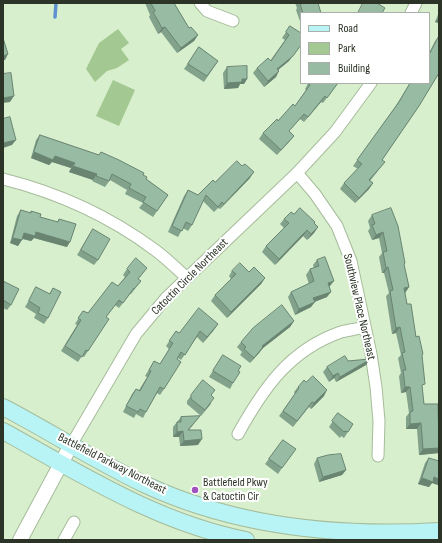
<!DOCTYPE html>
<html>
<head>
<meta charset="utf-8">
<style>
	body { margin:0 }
	#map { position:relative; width:442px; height:543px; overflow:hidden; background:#d7efcc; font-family:"Sofia Sans Condensed",sans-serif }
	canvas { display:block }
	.frame { position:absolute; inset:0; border:4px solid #2b3427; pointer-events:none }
	.legend { position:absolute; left:300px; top:12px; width:130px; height:72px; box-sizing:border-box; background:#fff; border:1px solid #aaaea9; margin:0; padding:5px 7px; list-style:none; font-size:12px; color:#2b3427 }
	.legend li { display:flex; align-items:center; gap:8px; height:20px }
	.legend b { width:20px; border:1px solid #aaaea9 }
</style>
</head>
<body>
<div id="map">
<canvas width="442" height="543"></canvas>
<div class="frame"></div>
<ul class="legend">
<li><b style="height:5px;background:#b8f4f5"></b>Road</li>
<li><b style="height:11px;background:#a3c891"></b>Park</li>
<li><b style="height:11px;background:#97bca3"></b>Building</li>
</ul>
</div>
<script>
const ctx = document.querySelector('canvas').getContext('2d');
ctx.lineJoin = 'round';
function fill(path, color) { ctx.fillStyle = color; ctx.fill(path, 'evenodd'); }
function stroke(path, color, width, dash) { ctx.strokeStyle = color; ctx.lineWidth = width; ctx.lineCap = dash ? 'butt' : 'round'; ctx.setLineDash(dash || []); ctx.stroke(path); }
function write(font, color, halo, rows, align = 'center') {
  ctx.font = font + ' "Sofia Sans Condensed",sans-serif'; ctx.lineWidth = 4; ctx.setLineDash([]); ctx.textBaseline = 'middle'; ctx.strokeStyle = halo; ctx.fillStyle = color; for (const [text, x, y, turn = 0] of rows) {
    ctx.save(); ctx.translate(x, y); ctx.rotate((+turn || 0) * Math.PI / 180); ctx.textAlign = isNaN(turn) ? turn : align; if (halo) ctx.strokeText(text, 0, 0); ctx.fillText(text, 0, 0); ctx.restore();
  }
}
fill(new Path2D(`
	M118,29L129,43L121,49L129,60L117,68L107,71L95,82L86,69L99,43Z
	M113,80L135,90L119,126L96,116Z`), '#a3c891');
stroke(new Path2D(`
	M55,17L56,3`), '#5f91d2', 3.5);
const minor = new Path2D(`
	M200,3L207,11L233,21
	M411,13L416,3
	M297,173L315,194L337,226L351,261L371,354L376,387L379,421L378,456
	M3,179C59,193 108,215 155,250C166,258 177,269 187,278
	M238,434C263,389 289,350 341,332C349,330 357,329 365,327
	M71,445L136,334L166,298L297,173L335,132L371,83
	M64,540L74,522`);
const tertiary = new Path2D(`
	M20,540L71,445`);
const secondary = new Path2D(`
	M3,407C51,432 97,462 146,485C237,527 340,537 439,531
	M3,431C81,474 158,523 246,540`);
stroke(minor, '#a6bc9b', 13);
stroke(tertiary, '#a6bc9b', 16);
stroke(secondary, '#a6bc9b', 18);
stroke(minor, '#fff', 11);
stroke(tertiary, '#fff', 14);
stroke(secondary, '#b8f4f5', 16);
fill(new Path2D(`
	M145,3H174L189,28L198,35L194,41L177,53L161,32L158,34L149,17L150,15Z
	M295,3H318L321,13H301V24L296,10L297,8Z
	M439,12V23L435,22Z
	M290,26L289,61L278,70L276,77L264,87L253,73L257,68L270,61L285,40L282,38Z
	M439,36V73L419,106L382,160L385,162L370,181L373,183L369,189L355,203L340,189L344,183L358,169L353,166L395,107L410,83H429V53L435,41Z
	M199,47L218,61L204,82L184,69Z
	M227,67L247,79L244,84H240L238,88L224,89L223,73Z
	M338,83L323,103L321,102L304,122L300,119L289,131L294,136L290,141L277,155L259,139L263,133L295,106L306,90L305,89L308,84Z
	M40,135L99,155L101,152L143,175L146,179L168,195L153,217L139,208L143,203L125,194L127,190L110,180L105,187L92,181L93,180L69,172L71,168L52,162L49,165L31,158L36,140Z
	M250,178L220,209L218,208L214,212L203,201L192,225L188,231L183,228L178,237L168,232L184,196L188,190L198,195L215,182Z
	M21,210L30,213L31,211L40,217L57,222L59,219L67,247L34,238L31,241L22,239L18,246L10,243L17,216Z
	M294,214L314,223L318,227L314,233L307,240L303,236L275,265L262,252L266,246L284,228L280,224L284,219Z
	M372,215L405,263L404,265L409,287L405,293L407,304L422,356V388L424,404L439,431V453L419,455L417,429H406V417L409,413L406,392L401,393L399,376L401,373L398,358L401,355L396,333L392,334L386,296L389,293L384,273H382L379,257L382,253L379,238L372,240L368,231L370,228L368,221Z
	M93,229L98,260L94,265L77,255Z
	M317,260L330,286L327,297L314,302L311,307L295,315L288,297L291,292L309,284L306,275L310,269L314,268L313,265Z
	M127,269L143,273L138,279L141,281L131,294H130L119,308L115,305L106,317L88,351L84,357L82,356L78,362L61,351L77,325L75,324L83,311L88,313L118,286L125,277L123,275Z
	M232,271L249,272L265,278L261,284L227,318L211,301L215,295L231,279L229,276Z
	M3,281L11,305L7,310L3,308Z
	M36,287L49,294L53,288L48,318L44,324L34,318L36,314L25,307L33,293Z
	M294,321L290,327L263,348L259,353L250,363L240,355L242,352L237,347L241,342Z
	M218,324L203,343L197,337L181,360L178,358L164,389L160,395L157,393L146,412L143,418L136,414L134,418L123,412L132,394L136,389L139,390L147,377L145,376L154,361L160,364L169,349L166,346L176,331L179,333Z
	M223,355L238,371L233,383L230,389L209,377Z
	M369,360L366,365L336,382L334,378L329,382L323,372L327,367L348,361Z
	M203,380L211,404L201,416L187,404V401Z
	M298,387L324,396L311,409L309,407L293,427L279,416L295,394L294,392Z
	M338,413L353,424L344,438L341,436L340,438L329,427Z
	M200,416L189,430L198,445L180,446L179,437H173V427L181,417Z
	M283,440L282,468L278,474L265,464Z
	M317,458L346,470L342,475L319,482L314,464Z
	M429,458L438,485L432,483L429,487L418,484L425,463Z`), '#82a28c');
fill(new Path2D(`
	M439,17V23L435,22Z
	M165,27L161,32L158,34L162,28Z
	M198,35L194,41L177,53L181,48Z
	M8,54L5,60H3V56Z
	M293,56L289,61L273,74L277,69Z
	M279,71L276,77L264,87L268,81Z
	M242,79H247L244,84H240L238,88L224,89L227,83Z
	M14,96L10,102L3,103V98Z
	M325,96L321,102L304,122L308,117Z
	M16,140L12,145L3,148V143Z
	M34,152L55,156L75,163L71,168L52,162L49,165L31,158Z
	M73,166L97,174L93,180L69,172Z
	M254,172L250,178L220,209L224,204Z
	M373,183L369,189L355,203L359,198Z
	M318,227L314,233L307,240L311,234Z
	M307,230L303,236L275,265L279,259Z
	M36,232L70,242L67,247L34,238L31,241L20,238L24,233Z
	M383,232L379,238L372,240L376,235Z
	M13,238L22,240L18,246L10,243Z
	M388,267L384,273H382L386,268Z
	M265,278L261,284L227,318L231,312Z
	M334,281L330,286L324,288L328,283Z
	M409,287L405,293L400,294L404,288Z
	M331,292L327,297L309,304L313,298Z
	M315,302L311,307L295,315L299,309Z
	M294,321L290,327L263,348L259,353L250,363L262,346Z
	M218,324L214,330L203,343L207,337Z
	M400,327L396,333L392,334L396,328Z
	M369,360L366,365L336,382L340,377Z
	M338,373L334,378L329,382L333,376Z
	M405,387H410L406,392L401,393Z
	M327,390L324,396L311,409L314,403Z
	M421,423L417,429H406L410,424Z
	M183,431L179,437H173L177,432Z
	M202,439L198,445L180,446L184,441Z
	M439,448V453L419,455L423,449Z
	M346,470L342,475L319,482L323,477Z
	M434,477L439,479V483L438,485L432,483L429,487L418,484L422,478Z`), '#6a8472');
const building = new Path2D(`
	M151,3H174L189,28L191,27L198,35L181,48L165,27L162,28L153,12L155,11Z
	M301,3H318L321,13H303L300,4H301Z
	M363,3H377L385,8L382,13H358Z
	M290,26L301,33V45L293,56L277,69L279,71L268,81L257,68L268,58L271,61L289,35L286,32Z
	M439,36V73L419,106L382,160L385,162L369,180L373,183L359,198L344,183L362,164L357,160L399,102L410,83H429V55Z
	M3,38L8,54L3,56Z
	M199,47L218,61L207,76L188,64Z
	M247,66V79H242V82L227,83V67Z
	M11,73L14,96L3,98V74Z
	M309,83H338L327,98L325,96L308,117L304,114L289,131L294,136L281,150L263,133L277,119L278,121L293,104L295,106L310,85L308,84Z
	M10,117L16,140L3,143V119Z
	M40,135L99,155L101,152L119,160L144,173L143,175L147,177L146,179L168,195L157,211L143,202L146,197L129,188L131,184L112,174L109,181L96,176L97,174L73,166L75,163L55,156L53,160L34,152Z
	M237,161L242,166L245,164L254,172L224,204L222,202L218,207L206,195L192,225L186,222L182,231L172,226L188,190L198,195L213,180L215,182Z
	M300,208L315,222L314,223L318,227L311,234L307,230L279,259L266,246L289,223L284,219L291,212L294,214Z
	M391,208L398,226L405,263L404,264L409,287L404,288L407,304H411L416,337L419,336L423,354L422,355L425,384L422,385L424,404H438L439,448L423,449L421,423L410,424V412L413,411L410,387H405L403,370H406L402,353L405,352L400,327L396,328L390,291L393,290L388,267L386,268L383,252L387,251L383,232L376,235L372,225L375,224L372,215Z
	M21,210L31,213V211L41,214L40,217L58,222L59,219L76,224L70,242L36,232L35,236L24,233L22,240L13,238Z
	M93,229L110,239L98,260L81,250Z
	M325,257L334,281L328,283L331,292L313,298L315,302L299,309L291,292L314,281L310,269L319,266L317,260Z
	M136,258L147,268L138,279L141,281L134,289V288L123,303L119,300L106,317L109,319L88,351L86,350L82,357L65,346L81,320L78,318L83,311L88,313L112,282L118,286L130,272L127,269Z
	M240,263L249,272L254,267L265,278L231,312L215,295L236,274L232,271Z
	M3,281L19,289L11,305L3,300Z
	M36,287L50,294L53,288L61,292L48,318L38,313L40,308L29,301Z
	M282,305L294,321L262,346L263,347L254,358L244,349L246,347L241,342L253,328Z
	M199,308L218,324L207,337L200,331L185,355L181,352L177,359L181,362L164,389L160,387L146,412L140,409L138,412L126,406L136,389L140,391L151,371L149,370L154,361L160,364L173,343L169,341L176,331L179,333Z
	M223,355L241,366L238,371L240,372L233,383L213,371Z
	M345,356L348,361L369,359V360L340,377L338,373L333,376L327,367Z
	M313,376L327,390L314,403L312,402L297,421L283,411L299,388L298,387L304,380L306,382Z
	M203,380L215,390L211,395L214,398L205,410L191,399V395Z
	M338,413L353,424L348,432L345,431L344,432L332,421Z
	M200,416L188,430H201L202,439L184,441L183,431L177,432V422H181V417Z
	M283,440L296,449L282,468L269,459Z
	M341,454L346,470L323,477L317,458L328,455Z
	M429,458L439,461V479L434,477L433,482L422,478Z`);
fill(building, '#97bca3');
stroke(building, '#6a8472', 1);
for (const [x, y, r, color] of [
	[195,490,4,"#a150c0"]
]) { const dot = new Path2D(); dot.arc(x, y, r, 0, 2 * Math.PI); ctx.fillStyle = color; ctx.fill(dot); stroke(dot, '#fff', 1.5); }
write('12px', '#2b3427', '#fff', [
	["Catoctin Circle Northeast",190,277,-45],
	["Southview Place Northeast",359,307,77],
	["Battlefield Parkway Northeast",112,464,27]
]);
write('12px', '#2b3427', '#fff', [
	["Battlefield Pkwy",203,483],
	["& Catoctin Cir",203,497]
], 'left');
</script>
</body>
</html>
